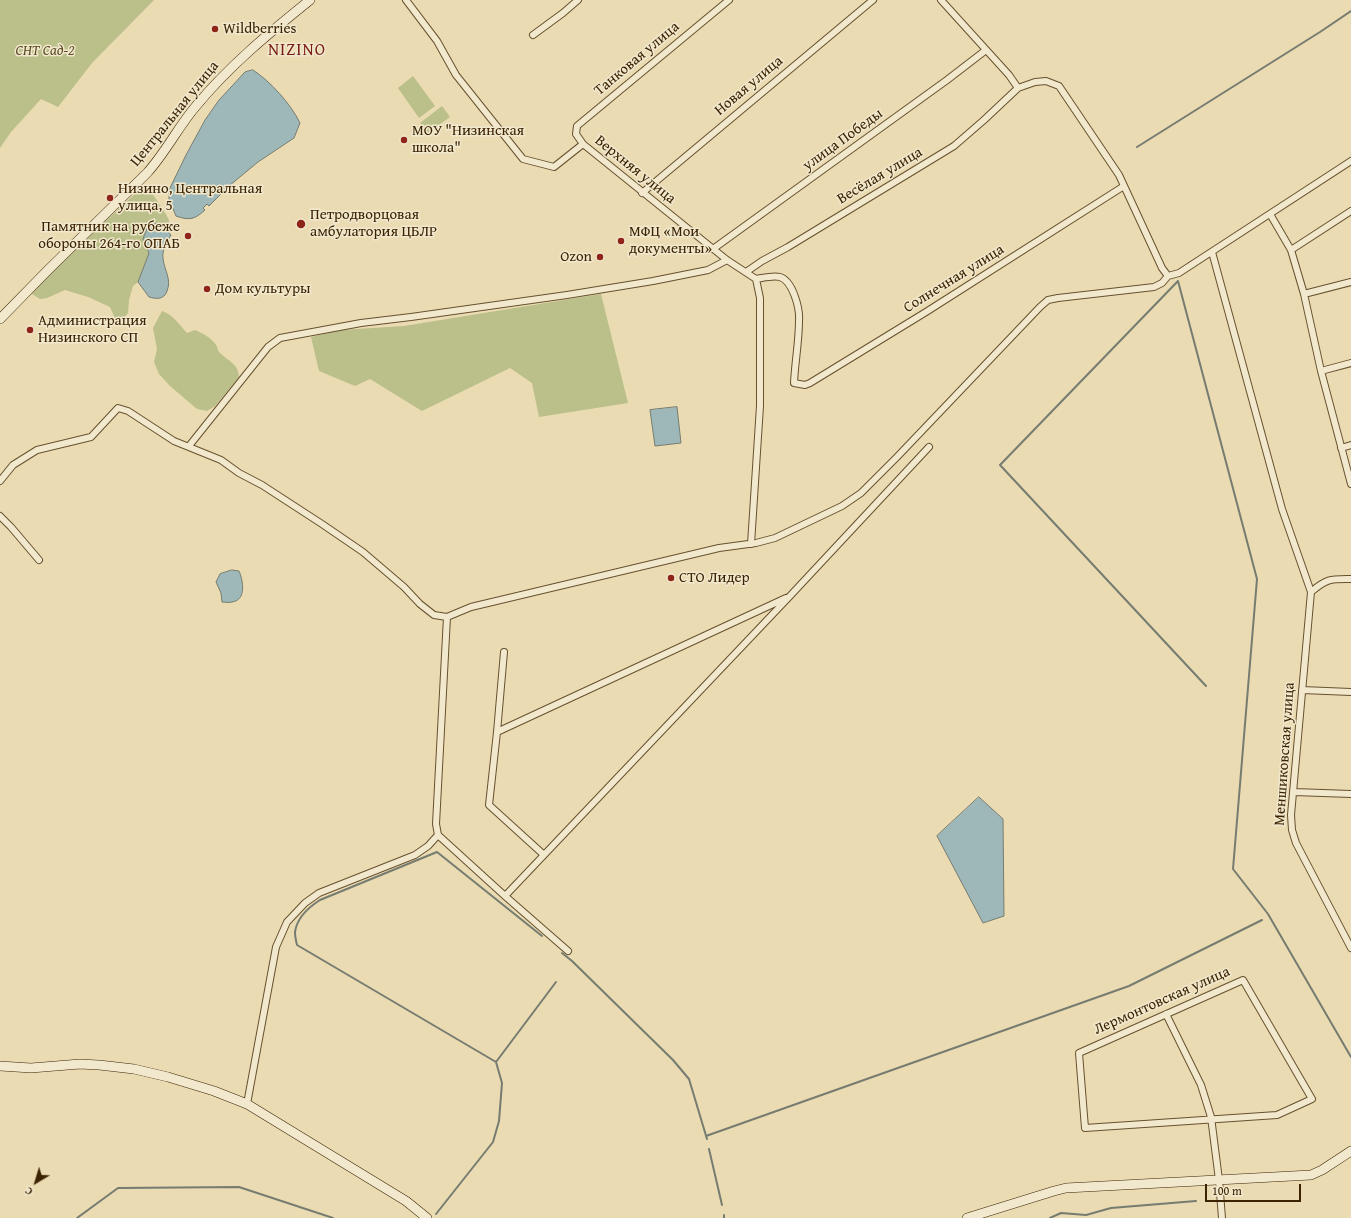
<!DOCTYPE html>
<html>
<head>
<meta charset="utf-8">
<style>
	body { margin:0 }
	#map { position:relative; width:1351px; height:1218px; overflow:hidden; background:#eadbb3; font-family:"Gentium Book Plus",serif }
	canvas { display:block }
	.north { position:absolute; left:16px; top:1162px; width:40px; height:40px; -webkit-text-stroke:3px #f1e8ce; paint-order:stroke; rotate:218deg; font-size:11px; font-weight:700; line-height:16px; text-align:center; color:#3b2302 }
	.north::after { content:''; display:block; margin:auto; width:14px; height:18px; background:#3b2302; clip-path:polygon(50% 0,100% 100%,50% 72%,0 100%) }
	.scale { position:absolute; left:1205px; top:1184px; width:96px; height:18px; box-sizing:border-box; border:2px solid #3b2302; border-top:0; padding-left:5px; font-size:12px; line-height:14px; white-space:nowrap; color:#3b2302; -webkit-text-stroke:3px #f1e8ce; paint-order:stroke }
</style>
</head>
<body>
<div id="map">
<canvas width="1351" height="1218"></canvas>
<div class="north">С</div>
<div class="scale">100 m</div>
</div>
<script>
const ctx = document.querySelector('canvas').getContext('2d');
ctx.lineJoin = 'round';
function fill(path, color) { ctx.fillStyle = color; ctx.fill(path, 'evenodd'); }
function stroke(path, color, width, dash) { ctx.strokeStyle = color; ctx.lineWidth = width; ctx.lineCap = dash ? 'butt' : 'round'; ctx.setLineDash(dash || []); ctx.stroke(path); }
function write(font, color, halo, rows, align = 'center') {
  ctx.font = font + ' "Gentium Book Plus",serif'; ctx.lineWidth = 3; ctx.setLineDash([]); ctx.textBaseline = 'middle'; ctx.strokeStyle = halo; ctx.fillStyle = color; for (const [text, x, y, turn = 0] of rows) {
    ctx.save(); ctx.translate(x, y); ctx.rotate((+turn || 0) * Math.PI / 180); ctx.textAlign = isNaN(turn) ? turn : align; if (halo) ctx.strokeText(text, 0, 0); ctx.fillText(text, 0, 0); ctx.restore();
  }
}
fill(new Path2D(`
	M0,0H154L92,63L58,107L41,99L11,132L0,148Z
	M413,76L435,106L419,118L398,88Z
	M442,106L450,117L428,133L420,123Z
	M148,188C150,190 167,215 168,218C169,219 169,222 169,224L163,226L154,223L143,239L149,253L138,282L133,286L129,300L128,313L118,325L110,307L88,297L65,290L47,298L40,299L32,294L35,288C69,254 105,222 140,189Z
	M601,294L628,403L539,417L532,383L510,368L422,411L370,379L355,386L319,371L311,337L341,330L404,326Z
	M162,311C173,315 179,324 187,333L195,330C202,333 212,338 216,345C218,348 217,350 220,353C229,362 238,363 239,377L215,406L207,411L197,409L170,386L159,374L154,362L157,349L153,328Z`), '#bbbf89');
const water = new Path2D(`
	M253,70C270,81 291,104 300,123L294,138L258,162L229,186L209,206L207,204L203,208L205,210C195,219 190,221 176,216L169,199V190L186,155L205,120L219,100L245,72Z
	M154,223L163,226L171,235C167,242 162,249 163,258C164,270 172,279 167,291C164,300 156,299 149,297L138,282L149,253L143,239L147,228Z
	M677,407L681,443L655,446L650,410Z
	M232,570L239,571C243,580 247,600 232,602C229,603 225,602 222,602L221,593L216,582L220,574Z
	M979,797L1003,819L1004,916L983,923L937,836Z`);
fill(water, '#9eb8b9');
stroke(water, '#767c70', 1);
stroke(new Path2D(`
	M1137,147L1320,32L1351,11
	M1206,686L1000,465L1178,281L1257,579L1233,869L1268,914L1351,1057
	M562,953L572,961L673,1060L689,1079L707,1139
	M496,1062L556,982
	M706,1136L1129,986L1262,920
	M709,1149L722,1205
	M436,1214L493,1142L499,1121L502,1083L496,1062L297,945C296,941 295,936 295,932C297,918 309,907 320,900L437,852L542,936
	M724,1215V1218
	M77,1218L118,1188L239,1187L333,1218
	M1050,1218L1061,1213L1086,1215L1111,1208L1196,1201`), '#767c70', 2);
const street = new Path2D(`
	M406,0L437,41L456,75L523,159L554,167L583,144
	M729,0L577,126L576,134L583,144L727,260L756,279C763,278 773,275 780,277C793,281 800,309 799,321C799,341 795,362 794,383L805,385L810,383L926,312L1124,186
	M941,0L1009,75L1018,88L1035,82L1046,81L1059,86L1119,175L1162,268L1168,276L1179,273L1351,161
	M533,35L563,13L578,0
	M642,193L873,0
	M1270,214L1291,250L1304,294L1321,371L1351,484
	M713,249L947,80L986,50
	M1291,250L1351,211
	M1212,252L1282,509L1311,592
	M746,272L762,261L788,247L954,146L984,120L1018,88
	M1304,294L1351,282
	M1321,371L1351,363
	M189,446L268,347L280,338L361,323L411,317L567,295L653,281L708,270L727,260
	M1341,448L1351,445
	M0,481L13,465L37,450L91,437L118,408L128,411L174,441L221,460L239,473L262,485L322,524L363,552L404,587L420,604L434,615L447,617L471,607L719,548L756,543L775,538L842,506L861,493L897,457L1040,307L1048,300L1058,298L1154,287L1162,283L1168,276
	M0,516L11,527L39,560
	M751,544L760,406V298L756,279
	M1351,579C1331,579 1327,578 1311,592L1291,815L1292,830L1296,843L1351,948
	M504,652L497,732L489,805L544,855
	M1302,690L1351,692
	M497,732L786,598
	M1294,792L1351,794
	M438,835L505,896L568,951
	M505,896L789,597L929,447
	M1243,980L1312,1099L1277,1115L1085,1128L1079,1053Z
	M1166,1014L1201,1085L1211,1117L1219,1180L1222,1218
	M247,1104L276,947L287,922L305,903L319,893L415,855L428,846L438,835L436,824L447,617`);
const secondary = new Path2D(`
	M0,319L47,271L147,173C166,152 178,127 196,106C229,66 269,33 310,0
	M0,1066L31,1068L80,1064L99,1065L134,1069L168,1077L214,1091L247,1104L406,1201L427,1218
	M967,1218L1054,1191L1066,1188L1311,1175L1322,1170L1351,1151`);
stroke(street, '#67512e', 8);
stroke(secondary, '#3b2302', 10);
stroke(street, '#f1e8ce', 6);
stroke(secondary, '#f1e8ce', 9);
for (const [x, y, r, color] of [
	[215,29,4,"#8f2418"],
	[404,140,4,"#8f2418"],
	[110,198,4,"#8f2418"],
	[301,224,5,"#8f2418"],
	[188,236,4,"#8f2418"],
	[621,241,4,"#8f2418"],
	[600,257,4,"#8f2418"],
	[207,289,4,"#8f2418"],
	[30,330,4,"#8f2418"],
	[671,578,4,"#8f2418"]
]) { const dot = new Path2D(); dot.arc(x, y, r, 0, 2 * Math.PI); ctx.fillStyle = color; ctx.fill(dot); stroke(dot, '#f1e8ce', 1.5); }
write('15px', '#3b2302', '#f1e8ce', [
	["Wildberries",223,29],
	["МОУ \"Низинская",412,131],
	["школа\"",412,148],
	["Низино, Центральная",118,189],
	["улица, 5",118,206],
	["Петродворцовая",310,215],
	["амбулатория ЦБЛР",310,232],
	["Памятник на рубеже",180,227,"right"],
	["обороны 264-го ОПАБ",180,244,"right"],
	["МФЦ «Мои",629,232],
	["документы»",629,249],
	["Ozon",592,257,"right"],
	["Дом культуры",215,289],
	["Администрация",38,321],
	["Низинского СП",38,338],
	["СТО Лидер",679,578]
], 'left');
write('italic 15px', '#5b4a24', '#f1e8ce', [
	["СНТ Сад-2",45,51]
]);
write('15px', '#3b2302', '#f1e8ce', [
	["Танковая улица",637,59,-40],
	["Новая улица",749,86,-40],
	["Центральная улица",175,114,-51],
	["улица Победы",843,140,-36],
	["Верхняя улица",635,170,39],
	["Весёлая улица",880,176,-31],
	["Солнечная улица",954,279,-32],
	["Меншиковская улица",1285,754,-86],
	["Лермонтовская улица",1162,1001,-24]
]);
ctx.letterSpacing = '1px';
write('17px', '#7a1f14', '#f1e8ce', [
	["NIZINO",297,51]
]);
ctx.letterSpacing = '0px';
</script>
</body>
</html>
